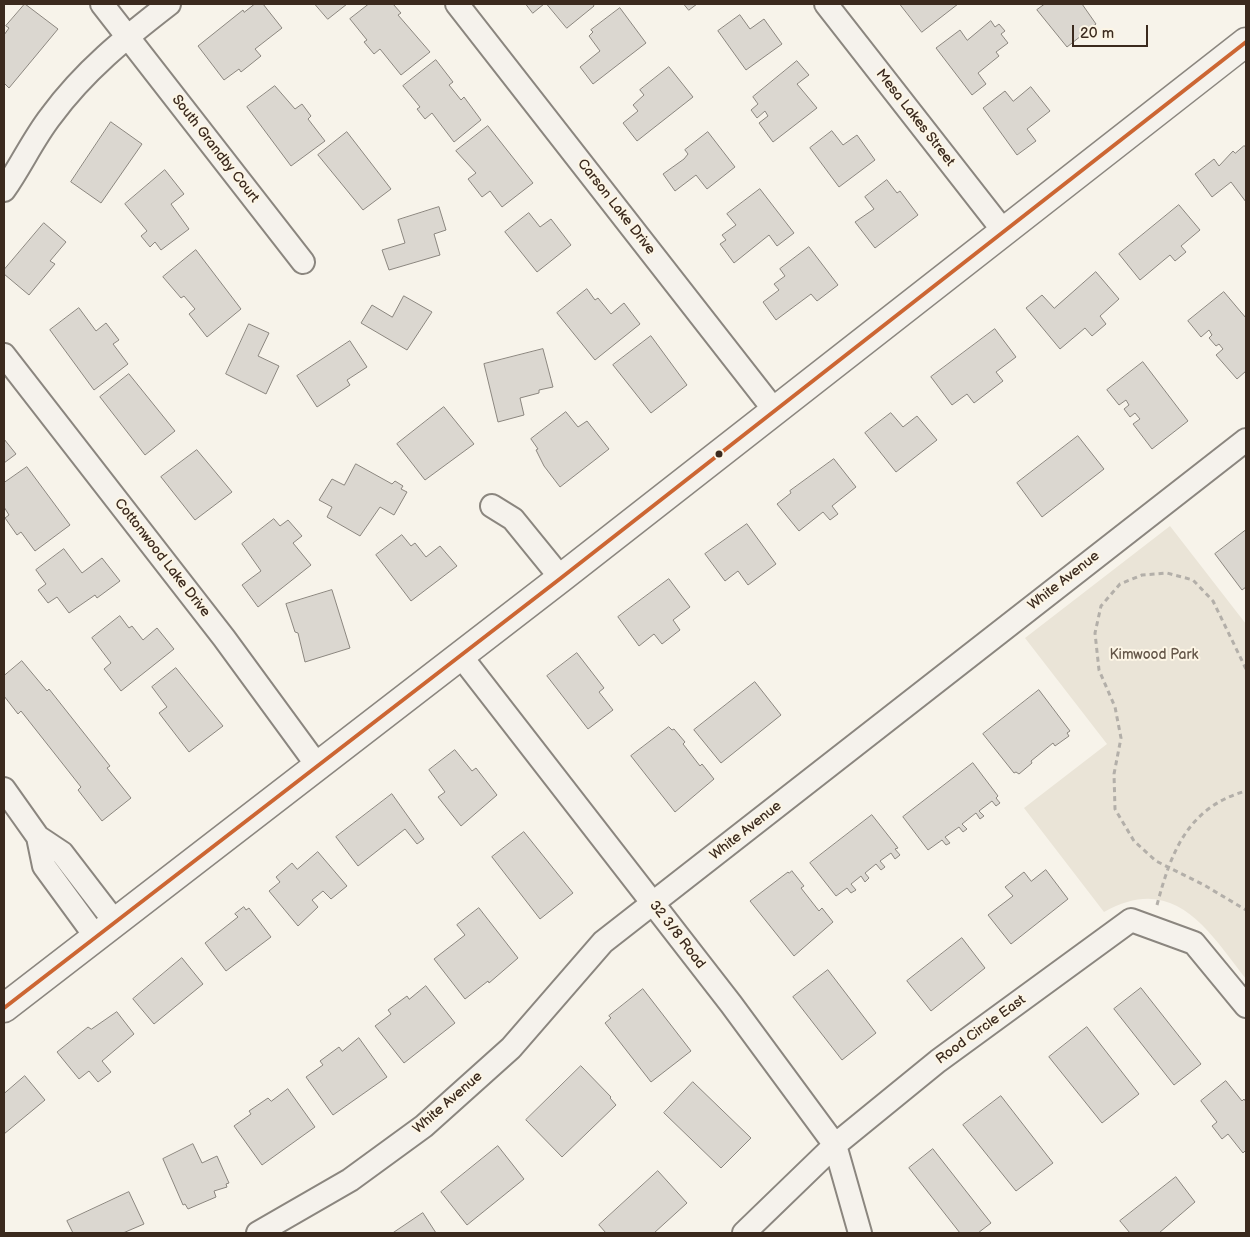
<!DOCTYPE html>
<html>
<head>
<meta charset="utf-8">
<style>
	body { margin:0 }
	#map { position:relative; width:1250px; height:1237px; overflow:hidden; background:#f7f3ea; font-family:"Balsamiq Sans",sans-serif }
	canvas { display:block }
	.frame { position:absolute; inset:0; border:5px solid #3b2a1e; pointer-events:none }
	.scale { position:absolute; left:1072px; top:25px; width:76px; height:22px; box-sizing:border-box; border:2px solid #3b2a1e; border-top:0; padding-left:6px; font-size:15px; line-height:18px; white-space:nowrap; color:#3b2a1e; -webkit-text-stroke:4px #fcf5e5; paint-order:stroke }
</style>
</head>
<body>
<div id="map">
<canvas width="1250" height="1237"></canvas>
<div class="frame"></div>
<div class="scale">20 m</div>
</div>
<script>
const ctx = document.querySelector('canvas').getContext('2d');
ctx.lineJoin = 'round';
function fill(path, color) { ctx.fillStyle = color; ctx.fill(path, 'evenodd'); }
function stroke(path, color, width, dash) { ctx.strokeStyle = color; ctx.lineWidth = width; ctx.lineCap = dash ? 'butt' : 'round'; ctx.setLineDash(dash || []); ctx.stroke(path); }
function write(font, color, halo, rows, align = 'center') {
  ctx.font = font + ' "Balsamiq Sans",sans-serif'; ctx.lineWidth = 4; ctx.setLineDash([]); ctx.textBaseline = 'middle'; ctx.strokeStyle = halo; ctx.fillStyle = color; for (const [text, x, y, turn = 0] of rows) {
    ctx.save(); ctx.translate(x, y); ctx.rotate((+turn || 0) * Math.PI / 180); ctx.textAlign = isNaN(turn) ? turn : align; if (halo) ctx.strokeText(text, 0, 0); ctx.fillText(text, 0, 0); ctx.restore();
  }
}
fill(new Path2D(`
	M1170,526L1246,624V979C1208,930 1174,872 1104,912L1024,808L1107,744L1025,638Z`), '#eae4d7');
const building = new Path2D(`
	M25,4L58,29L9,88L4,83V35L9,28L6,26Z
	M255,4H263L282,28L255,49L261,56L241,72L239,69L224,80L198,46L243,10L244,12Z
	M315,4H347L328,19Z
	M369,4H393L401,13L398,15L430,52L401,75L380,49L374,54L364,42L367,40L350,19Z
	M526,4H544L533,13Z
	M547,4H593L594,6L567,28Z
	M684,4H697L689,10Z
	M900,4H958L922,32Z
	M1045,4H1082L1096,24L1067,47L1037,10Z
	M620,8L646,43L593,84L580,67L600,51L589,36L593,32L591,30Z
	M740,15L750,29L764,19L782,44L746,70L718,31Z
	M991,21L995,27L999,24L1005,31L1001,34L1008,43L996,52L999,56L978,73L986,84L972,95L936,48L960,30L967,40Z
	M436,60L453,82L449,85L461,100L464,97L481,120L454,142L432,113L425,119L417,109L420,107L403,86Z
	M797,61L809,75L797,84L817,108L773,142L759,123L768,116L765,111L757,118L751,110L758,104L753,97Z
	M669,67L693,97L637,141L623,123L638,111L633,105L644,95L640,90Z
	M275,86L295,109L302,104L311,116L308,119L325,141L291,166L247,107Z
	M1031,87L1050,111L1027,129L1036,141L1017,155L983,108L1005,91L1013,101Z
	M111,122L142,144L101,203L71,182Z
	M488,126L533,183L502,207L490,191L482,197L468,179L476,173L456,151Z
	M832,131L843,145L857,135L875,160L839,187L810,148Z
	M347,132L391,189L363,210L318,155Z
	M708,132L735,167L707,189L696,175L675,191L663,174L684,159L688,154L685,150Z
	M1244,146H1246V202L1231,182L1212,197L1195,174L1214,159L1219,166L1233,151L1235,153Z
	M165,170L184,194L171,204L189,229L161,250L155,242L150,247L141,236L147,231L125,204Z
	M887,180L897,193L900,191L918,215L875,248L855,222L874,209L865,197Z
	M760,189L794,233L777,246L769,235L734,263L720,244L726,240L722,235L736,225L727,214Z
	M1179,205L1200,230L1181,246L1186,252L1175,261L1170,255L1140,280L1119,254Z
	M439,207L446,230L434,234L440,255L389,270L382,250L405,243L398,220Z
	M529,213L540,227L551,219L571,245L537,272L505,232Z
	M44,223L66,242L50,261L55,264L29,295L4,274V270Z
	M809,247L838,285L817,301L811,294L776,320L763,302L779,290L774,284L785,276L780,269Z
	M196,250L241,309L207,337L189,314L195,309L184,296L181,298L163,277Z
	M1096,272L1119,299L1100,316L1106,324L1092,336L1085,328L1060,349L1026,308L1042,295L1054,308Z
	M587,289L595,300L598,298L611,314L624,303L640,324L595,360L557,313Z
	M1224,292L1246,318V371L1237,379L1216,355L1223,349L1219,344L1216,346L1209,338L1212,335L1209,330L1201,337L1188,321Z
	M404,296L432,312L407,350L361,323L372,305L392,317Z
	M79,308L96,331L106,323L119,340L113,344L128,364L94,390L50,330Z
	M249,324L269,333L258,356L279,366L266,394L226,374Z
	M995,329L1016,357L996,372L1003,381L974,403L967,394L952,405L931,377Z
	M651,336L687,385L651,413L613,365Z
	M350,341L367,367L347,380L350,385L317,407L297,376Z
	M543,349L553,387L539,390V393L520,398L524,415L498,422L484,364Z
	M1143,362L1188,421L1152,449L1133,424L1140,419L1135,413L1130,417L1124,409L1129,405L1126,400L1119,405L1107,390Z
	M129,374L175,431L145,455L100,397Z
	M444,407L474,444L425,480L397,444Z
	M566,412L578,427L587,421L609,449L560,487L544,466L536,450L538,449L531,439Z
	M891,413L903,427L917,416L937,440L896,472L865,433Z
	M1078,436L1104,469L1042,517L1017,483Z
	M4,439L16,454L4,463Z
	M197,450L232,492L195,520L161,477Z
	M834,459L856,487L832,506L838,514L830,520L823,512L799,531L777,504L791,493L790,491Z
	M356,464L392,484L395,481L403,486L401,489L407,492L394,515L380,507L360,536L327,517L332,507L319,500L332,479L344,485Z
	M27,467L70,525L35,551L21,532L17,535L5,518L9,515L4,507V483Z
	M274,519L280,526L288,520L302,536L293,543L311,565L258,607L242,585L261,571L242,544Z
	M747,524L776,564L748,585L738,571L725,581L705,554Z
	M1246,530V587L1242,590L1215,554Z
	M402,535L411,546L415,543L426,557L440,546L457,566L411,601L376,555Z
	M64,549L82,573L102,558L120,581L97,598L95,595L69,613L57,597L48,603L38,590L46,584L36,570Z
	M669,579L690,607L673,620L680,630L662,644L654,634L639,646L618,617Z
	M332,590L350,648L305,662L298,633L295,632L286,604Z
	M120,616L129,628L132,626L143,640L157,628L174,649L121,691L104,669L111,663L92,638Z
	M577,653L604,688L599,692L613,710L588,729L547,676Z
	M22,661L47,691L49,689L110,766L107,768L131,798L102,821L78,790L81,787L21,711L18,714L4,696V676Z
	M176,668L223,726L189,752L159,713L167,707L152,687Z
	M755,682L781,715L721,763L694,730Z
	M1039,690L1070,731L1067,733L1069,736L1055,746L1053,743L1031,761L1032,763L1019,774L1016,772L1014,773L983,734Z
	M669,727L672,730L674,729L685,742L683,744L700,766L702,764L714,779L675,812L631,756Z
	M455,750L472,771L476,768L497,795L461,826L438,797L445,792L429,770Z
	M973,763L998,796L996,798L1000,803L996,806L992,801L979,811L984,816L980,819L976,813L962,824L967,829L963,832L959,827L945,837L950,843L946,845L942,840L928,850L903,817Z
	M392,794L424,839L417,844L405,829L358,866L336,837Z
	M872,815L898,848L895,849L900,855L895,859L891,853L880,861L885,867L881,870L876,864L865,873L869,878L865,882L861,876L851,884L856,890L851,893L847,888L836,896L810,863Z
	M524,832L573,893L540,919L492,857Z
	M318,852L347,886L331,899L323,891L312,900L318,907L298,926L269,891L280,882L276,877L292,863L297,869Z
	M1046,870L1068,899L1011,944L988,915L1013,896L1005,887L1024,872L1031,881Z
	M792,871L804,886L801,888L819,911L822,908L833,922L794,956L750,901L788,872L789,873Z
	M244,907L246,910L249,908L271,937L226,971L205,943L238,917L235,914Z
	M479,908L518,958L489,983L488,981L465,999L434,959L465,935L457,925Z
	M962,938L985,968L931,1011L907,981Z
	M182,958L203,984L154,1024L133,999Z
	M828,970L876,1033L842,1060L793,997Z
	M426,986L455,1023L404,1063L375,1026L391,1014L388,1010L407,996L409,999Z
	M1141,988L1201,1064L1174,1085L1114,1009Z
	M643,989L691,1051L651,1082L605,1023L611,1018L609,1016Z
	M117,1012L134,1034L102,1061L111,1072L98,1082L89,1071L79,1079L57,1052L88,1027L91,1029Z
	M1087,1027L1139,1094L1102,1123L1049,1057Z
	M359,1038L387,1077L333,1115L306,1077L323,1065L320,1061L339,1047L342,1051Z
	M581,1066L611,1097L610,1098L616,1105L562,1157L526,1120Z
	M25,1076L45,1100L4,1134V1094Z
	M1226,1081L1242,1101L1244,1099L1246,1102V1150L1243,1153L1228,1134L1222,1139L1212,1126L1217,1122L1201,1101Z
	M693,1082L751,1138L721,1168L664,1113Z
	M288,1089L315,1127L262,1165L234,1126L251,1114L249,1111L268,1098L271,1101Z
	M1001,1096L1053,1163L1016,1191L963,1125Z
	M193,1144L202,1163L217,1156L229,1183L226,1184L227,1187L214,1191L216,1197L188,1209L185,1204L183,1205L163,1159Z
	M498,1146L524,1179L467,1225L441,1192Z
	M933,1149L991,1223L978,1233H960L909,1168Z
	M658,1171L687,1203L654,1233H606L599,1225Z
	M1176,1177L1195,1202L1159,1233H1130L1120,1221Z
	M129,1192L144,1224L123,1233H73L67,1221Z
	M423,1213L436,1233H393Z`);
fill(building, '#dbd7d0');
stroke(building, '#8b867f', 1);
const minor = new Path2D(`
	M102,4L303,262
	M457,4L775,411
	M826,4L1005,233
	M4,190C21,166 33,139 51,116C84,71 125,38 169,4
	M4,355L224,638L317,765
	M492,506L513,519L561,578
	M460,655L731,1004L835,1145L860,1233
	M4,789L38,837L62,853L115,922
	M38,837L44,866L96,937
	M258,1233L350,1180L424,1126L511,1048L603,942L1246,440
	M744,1233L835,1145L938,1061L1131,920L1194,943L1246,1006`);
const secondary = new Path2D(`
	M4,1008L561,578L1246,42`);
stroke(minor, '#8b867f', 26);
stroke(secondary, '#8b867f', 31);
stroke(new Path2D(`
	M1246,669L1213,601L1193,580L1167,573L1142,575L1120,584L1101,606L1095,633L1099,670L1115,707L1121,738L1114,774L1115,809L1134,841L1156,861L1204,885L1246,910
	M1157,905C1171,852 1188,807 1246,791`), '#b3afa9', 3, [5, 4]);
stroke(minor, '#f5f2ec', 22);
stroke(secondary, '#f5f2ec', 28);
stroke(new Path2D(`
	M4,1008L561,578L1246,42`), '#c63', 4);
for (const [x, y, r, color] of [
	[719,454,4.5,"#3b2a1e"]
]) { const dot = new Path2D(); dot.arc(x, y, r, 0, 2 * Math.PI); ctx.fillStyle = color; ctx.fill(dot); stroke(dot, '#fcf5e5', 2); }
write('14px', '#3b2a1e', '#fcf5e5', [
	["Mesa Lakes Street",915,118,52],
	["South Grandby Court",215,149,52],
	["Carson Lake Drive",616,207,52],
	["Cottonwood Lake Drive",162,558,52],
	["White Avenue",1064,581,-38],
	["White Avenue",746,831,-38],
	["32 3/8 Road",677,935,52],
	["Rood Circle East",981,1030,-36],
	["White Avenue",448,1103,-41]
]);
write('14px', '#645648', '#fcf5e5', [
	["Kimwood Park",1154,655]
]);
</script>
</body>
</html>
